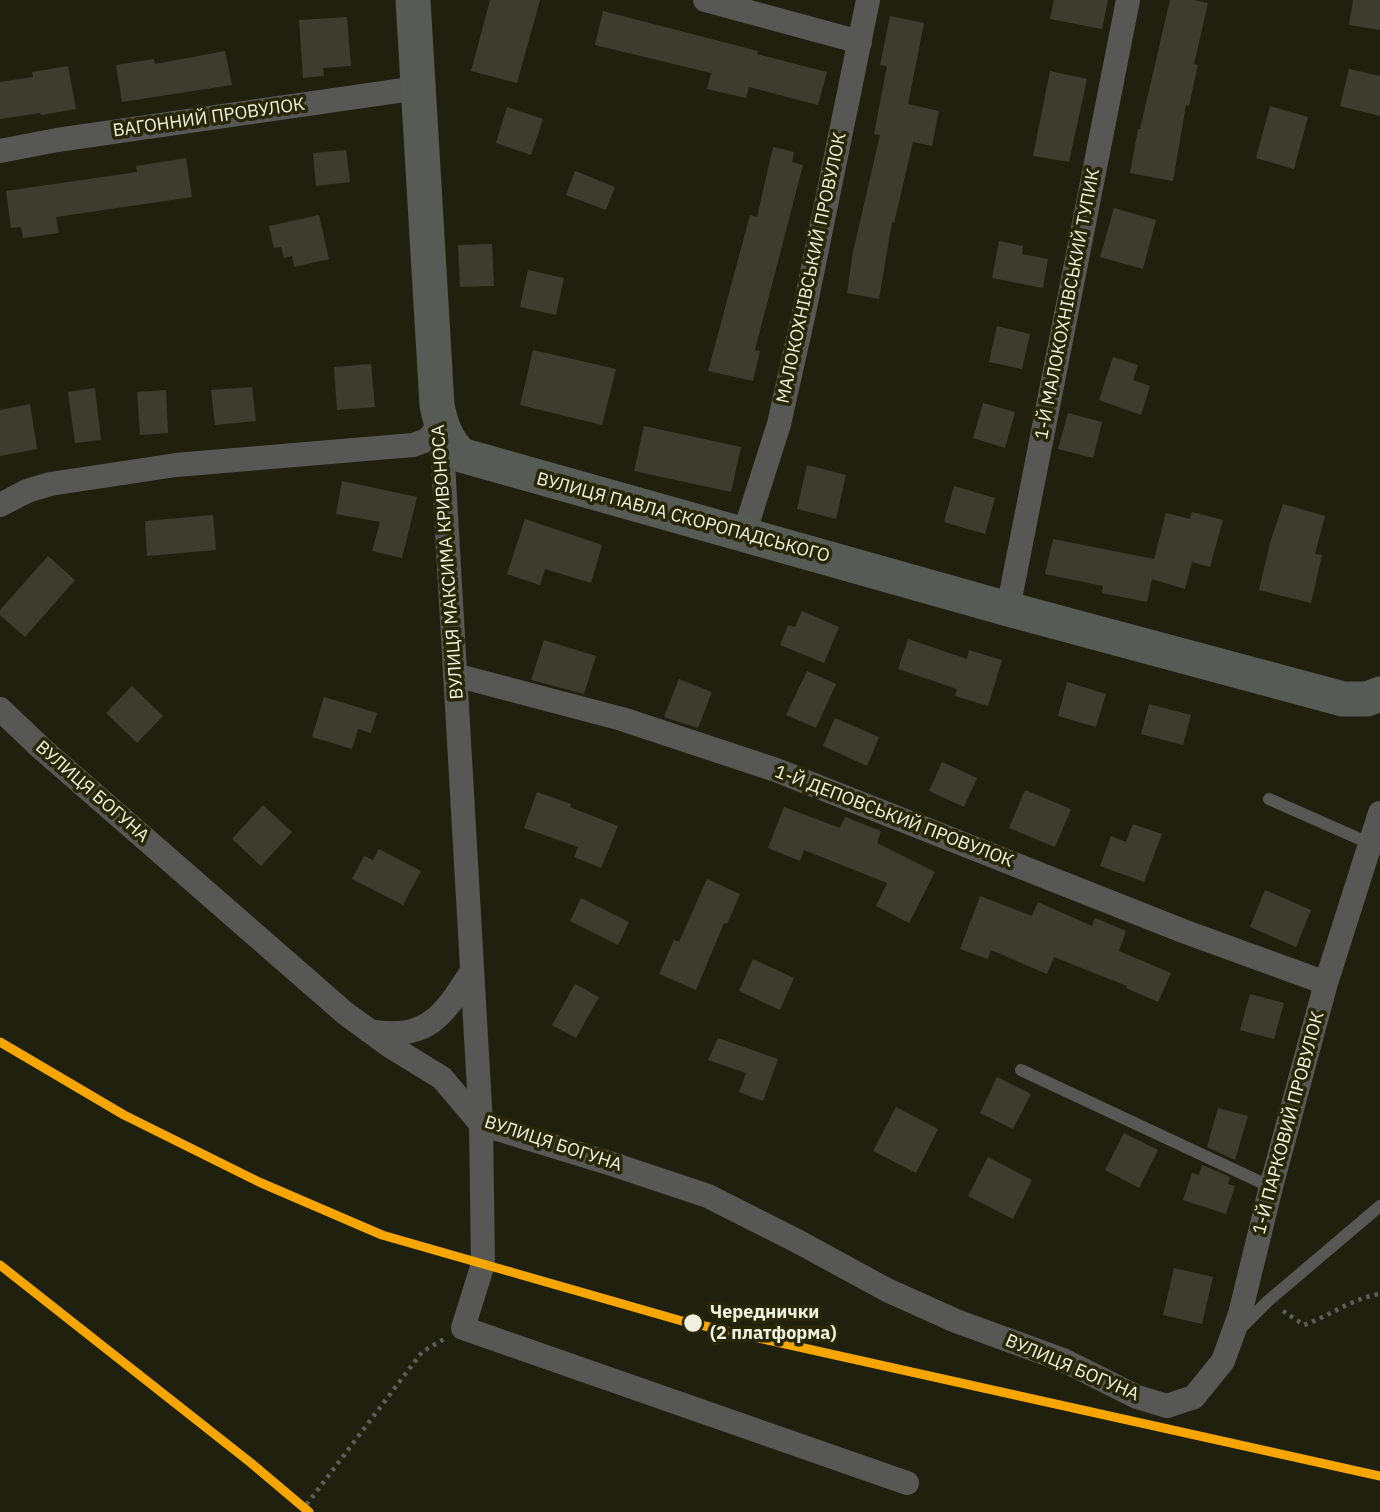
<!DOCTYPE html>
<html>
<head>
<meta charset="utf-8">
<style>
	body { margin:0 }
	canvas { display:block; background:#20200f }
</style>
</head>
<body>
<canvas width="1380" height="1512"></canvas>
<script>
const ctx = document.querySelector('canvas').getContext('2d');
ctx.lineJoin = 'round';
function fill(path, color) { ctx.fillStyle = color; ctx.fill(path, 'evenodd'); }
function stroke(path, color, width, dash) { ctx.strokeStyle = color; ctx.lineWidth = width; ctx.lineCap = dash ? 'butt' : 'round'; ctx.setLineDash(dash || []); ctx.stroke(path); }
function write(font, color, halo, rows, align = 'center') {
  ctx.font = font + ' "IBM Plex Sans",sans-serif'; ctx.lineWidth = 7; ctx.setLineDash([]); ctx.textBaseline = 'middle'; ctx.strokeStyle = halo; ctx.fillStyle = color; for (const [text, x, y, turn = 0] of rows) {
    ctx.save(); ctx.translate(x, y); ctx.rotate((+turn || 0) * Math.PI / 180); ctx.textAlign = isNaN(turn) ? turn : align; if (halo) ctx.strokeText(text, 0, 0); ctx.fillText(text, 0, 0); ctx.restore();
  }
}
fill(new Path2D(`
	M490,0H540L517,83L471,71Z
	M1054,0H1108L1102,29L1050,19Z
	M1170,0H1194L1208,3L1194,64L1198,65L1189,106L1186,105L1173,181L1130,173L1138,129H1140Z
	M1353,0H1380V30L1349,25Z
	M603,11L758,51L757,54L827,72L818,105L749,87L746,98L707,89L711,73L595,45Z
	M890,16L924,23L908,104L939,111L932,146L913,142L894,223L892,222L879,299L847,293L853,252L880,135L874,134L887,66L880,65Z
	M347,17L351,66L323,68L324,76L303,78L299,20Z
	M225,51L232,85L122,102L116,65L154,59L155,64Z
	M68,66L76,109L41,115L40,113L0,119V82L33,77L32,72Z
	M1349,69L1380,76V116L1340,106Z
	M1050,71L1087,79L1069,162L1033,156Z
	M1270,106L1308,117L1294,169L1256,158Z
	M507,107L543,119L531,155L496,143Z
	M773,147L794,152L792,162L803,165L755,350L760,351L753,381L708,371L750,215L757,217Z
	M346,150L350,182L316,186L313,153Z
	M186,158L192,197L56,217L59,233L23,238L21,227L11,228L6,191L137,172L136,166Z
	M575,171L615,187L606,210L566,195Z
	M1114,208L1156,220L1143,269L1100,257Z
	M319,215L329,259L294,267L292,256L284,258L281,247L274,248L269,226Z
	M999,241L1023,246L1022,254L1048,259L1043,288L992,278Z
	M492,244L494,286L460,287L458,245Z
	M528,270L564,278L556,315L520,307Z
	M997,326L1030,334L1022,369L989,362Z
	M533,350L616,369L602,425L520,405Z
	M1113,357L1138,365L1133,380L1150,386L1141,415L1099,400Z
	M371,364L375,407L337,410L334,367Z
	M252,387L256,421L215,425L211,390Z
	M95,388L101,440L75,443L68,392Z
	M166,390L168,433L140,435L137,392Z
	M983,403L1015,412L1005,448L973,438Z
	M30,404L37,449L0,456V410Z
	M1068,413L1102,422L1093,458L1058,449Z
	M644,426L741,447L731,492L634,471Z
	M807,465L846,475L836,519L797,509Z
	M342,481L417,497L402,558L372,551L380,522L336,514Z
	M954,486L995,498L985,534L944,522Z
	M1283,504L1325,516L1315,554L1322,555L1311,603L1259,590L1270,543Z
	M1192,512L1223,520L1210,567L1192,562L1185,589L1152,579L1147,602L1102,593L1103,586L1045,574L1053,539L1154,559L1166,513L1190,519Z
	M213,515L216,550L147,556L145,521Z
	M525,519L602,545L591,583L545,569L540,585L507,574Z
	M48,556L75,580L25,637L0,615V610Z
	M802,611L839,627L824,663L780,645L788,625L795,627Z
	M908,639L967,659L969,650L1002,660L988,706L955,696L957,689L898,669Z
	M544,640L596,656L584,694L531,680Z
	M807,671L836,684L816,728L786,715Z
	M679,679L712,692L698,728L664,717Z
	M1067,682L1106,694L1096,727L1058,716Z
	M132,686L163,716L137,743L106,713Z
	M324,697L377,713L371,733L358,729L352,749L312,737Z
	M1149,704L1191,715L1183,745L1141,734Z
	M835,718L879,737L867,766L823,746Z
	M942,762L977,778L964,807L929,791Z
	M1025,790L1071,809L1055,847L1009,828Z
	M537,792L571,804L570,807L618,826L601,868L574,857L578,847L524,828Z
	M263,805L292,832L261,866L232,839Z
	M784,807L840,828L845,817L881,831L877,843L935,872L909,923L876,906L887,883L804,850L800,861L768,848Z
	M1133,824L1162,834L1144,882L1100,866L1111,836L1126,842Z
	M379,849L421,871L403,905L352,879L364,856L373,860Z
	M707,879L740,894L727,924L724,923L696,990L659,974L674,940L679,942Z
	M1265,890L1311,910L1296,947L1250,927Z
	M980,896L1032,916L1038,902L1092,926L1095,918L1126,931L1119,951L1171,973L1158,1002L1126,988L1127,986L1054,957L1047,974L991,950L988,959L960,949Z
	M581,898L629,922L618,945L570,921Z
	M753,959L794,978L780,1010L739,991Z
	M575,984L599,997L576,1038L552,1025Z
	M1250,994L1284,1003L1274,1039L1240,1030Z
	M718,1038L778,1059L763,1101L739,1092L746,1073L708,1060Z
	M997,1077L1031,1094L1013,1129L980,1113Z
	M896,1107L938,1129L916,1173L873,1151Z
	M1218,1108L1248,1116L1235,1160L1207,1147Z
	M1124,1133L1158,1150L1139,1188L1105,1170Z
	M988,1157L1032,1180L1013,1219L968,1196Z
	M1202,1165L1230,1177L1228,1184L1235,1186L1226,1214L1183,1200L1192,1173L1199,1175Z
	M1174,1268L1213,1277L1202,1324L1163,1315Z`), '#3d3d2f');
stroke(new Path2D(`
	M1283,1311L1304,1325C1329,1316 1353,1298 1380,1294
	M303,1512L304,1508L422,1352L444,1339`), '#5d5e59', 4.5, [3.5, 5]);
stroke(new Path2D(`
	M1269,799L1371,844
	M1021,1070L1271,1187
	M1241,1328L1268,1301L1380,1206`), '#575856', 12);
stroke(new Path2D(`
	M705,0L860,42
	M0,151L57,140L418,88
	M441,428L481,1124L483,1264L463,1328L907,1483
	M0,505L27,491L50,484L176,465L413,445L427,440L441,425
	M744,534L779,424L803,317L868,0
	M1008,609L1128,0
	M455,675L622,719L776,770L1183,931L1326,983
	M0,709L41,748L345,1013L390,1046L442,1078L481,1124L612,1164L708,1196L797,1241L887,1290L956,1321L1063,1360L1137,1397L1167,1406L1194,1397L1223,1361L1240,1314L1271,1187L1326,983L1380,813
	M369,1031C428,1041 443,1016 472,971`), '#575856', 24);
stroke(new Path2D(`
	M413,0L437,405C441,426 446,440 461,455L1008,609L1343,699H1367L1380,694`), '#585a56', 35);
stroke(new Path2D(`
	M0,1042L124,1115L259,1182L382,1235L682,1321L1380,1476
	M0,1265L251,1463L309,1512`), '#f7a600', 9);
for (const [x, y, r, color] of [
	[693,1323,10,"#f1f1df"]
]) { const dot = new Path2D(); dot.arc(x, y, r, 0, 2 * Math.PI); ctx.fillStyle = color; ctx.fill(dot); stroke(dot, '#282707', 2.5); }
write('18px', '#f1f1df', '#282707', [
	["ВАГОННИЙ ПРОВУЛОК",209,118,-8],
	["МАЛОКОХНІВСЬКИЙ ПРОВУЛОК",812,268,-78],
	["1-Й МАЛОКОХНІВСЬКИЙ ТУПИК",1068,304,-79],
	["ВУЛИЦЯ ПАВЛА СКОРОПАДСЬКОГО",683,518,15],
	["ВУЛИЦЯ МАКСИМА КРИВОНОСА",448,562,-94],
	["ВУЛИЦЯ БОГУНА",92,792,41],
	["1-Й ДЕПОВСЬКИЙ ПРОВУЛОК",894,817,21],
	["1-Й ПАРКОВИЙ ПРОВУЛОК",1289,1123,-75],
	["ВУЛИЦЯ БОГУНА",553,1144,18],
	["ВУЛИЦЯ БОГУНА",1072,1368,23]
]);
write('bold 18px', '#f1f1df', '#282707', [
	["Череднички",710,1313],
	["(2 платформа)",710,1334]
], 'left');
</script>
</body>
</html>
